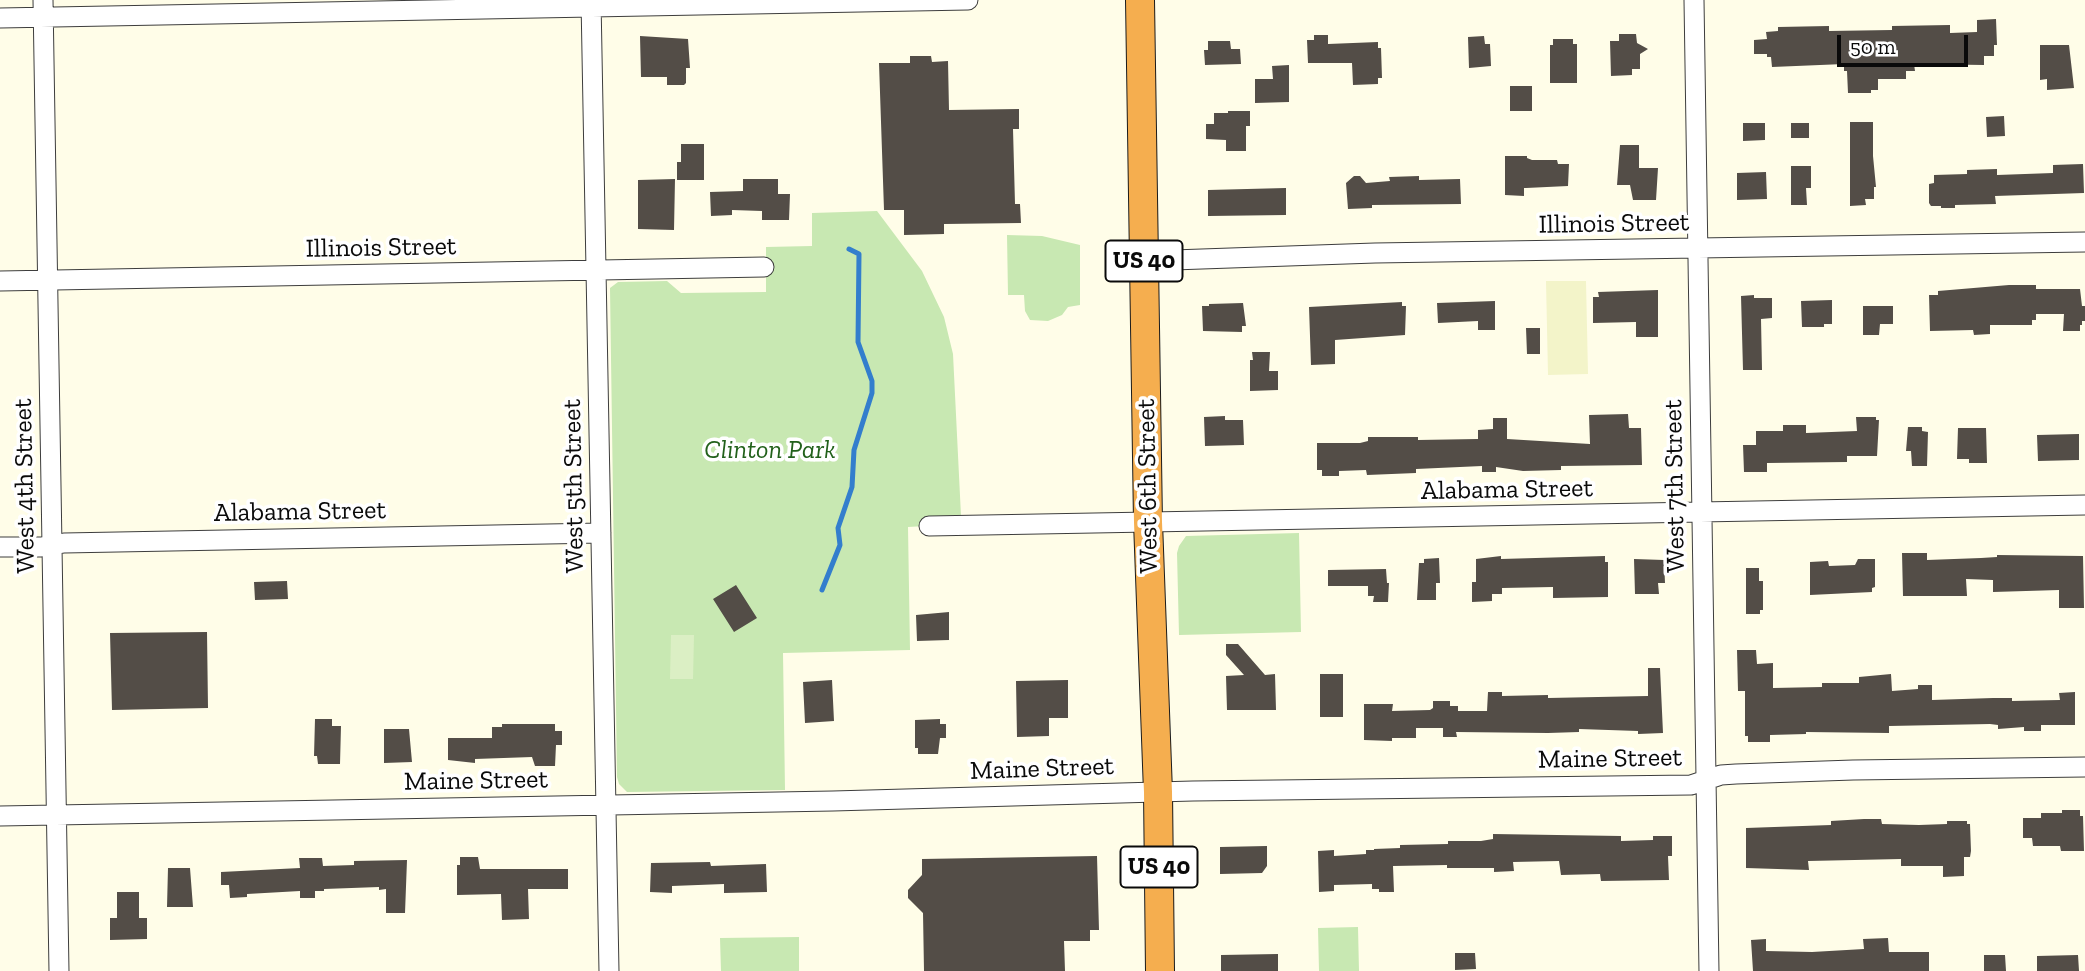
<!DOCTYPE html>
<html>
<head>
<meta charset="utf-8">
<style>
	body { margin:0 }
	#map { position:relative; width:2085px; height:971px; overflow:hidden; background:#fffde8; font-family:"Zilla Slab",serif }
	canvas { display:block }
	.scale { position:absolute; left:1837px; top:35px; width:131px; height:32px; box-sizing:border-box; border:4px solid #0a0a0a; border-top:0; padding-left:9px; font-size:21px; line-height:24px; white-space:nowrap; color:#0a0a0a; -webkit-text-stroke:5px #fff; paint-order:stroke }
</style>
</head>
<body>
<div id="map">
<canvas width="2085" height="971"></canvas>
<div class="scale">50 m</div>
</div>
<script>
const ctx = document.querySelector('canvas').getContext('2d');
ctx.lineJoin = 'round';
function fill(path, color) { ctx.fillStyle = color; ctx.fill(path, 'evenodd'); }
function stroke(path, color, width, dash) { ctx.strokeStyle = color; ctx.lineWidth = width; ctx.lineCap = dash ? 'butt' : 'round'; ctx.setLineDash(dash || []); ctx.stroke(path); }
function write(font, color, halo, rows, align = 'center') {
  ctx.font = font + ' "Zilla Slab",serif'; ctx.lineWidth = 7; ctx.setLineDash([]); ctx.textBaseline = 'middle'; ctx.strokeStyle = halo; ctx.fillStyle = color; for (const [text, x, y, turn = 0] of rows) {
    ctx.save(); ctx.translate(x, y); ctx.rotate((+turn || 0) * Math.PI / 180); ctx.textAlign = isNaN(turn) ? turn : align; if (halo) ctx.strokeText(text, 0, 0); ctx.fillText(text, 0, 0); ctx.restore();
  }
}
fill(new Path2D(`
	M1546,281H1586L1588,374L1548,375Z`), '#f3f4c9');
fill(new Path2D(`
	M877,211L922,271L944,317L953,354L961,516H925V526L908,527L910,650L783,653L785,790L627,792L619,784L617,777L610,288L618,282L667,281L681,293L766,292V247L812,246V213Z
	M1007,235L1042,236L1080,245V305L1068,307L1062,315L1048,321L1030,320L1025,311L1024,295H1008Z
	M1299,533L1301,632L1179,635L1177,553L1179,546L1186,536Z
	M1358,927L1359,971H1319L1318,928Z
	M799,937V971H721L720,938Z`), '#c8e8b2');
fill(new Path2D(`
	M671,635H694L693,679H670Z`), '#dbefc4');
stroke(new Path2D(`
	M822,590L840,545L838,528L852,487L854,450L872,393V381L858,342L859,254L849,249`), '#337ecd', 5);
fill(new Path2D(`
	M1996,19L1997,45H1994V56H1984V65L1914,64L1915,71H1906V79H1878V90H1871V93H1848L1847,71H1844V64L1772,67L1771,57H1767V54H1754V40L1767,39L1766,32L1778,31V27L1829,26V31L1892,30V26L1950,25V33L1977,32V20Z
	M1619,34H1636L1637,43L1648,49L1640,54V69H1632V75L1611,76L1610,41H1619Z
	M1314,35H1328V44L1378,42V48H1381L1382,78H1378V84L1353,85L1352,63H1308L1307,40H1314Z
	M640,36L688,39L690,68H686V83L684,85H667V77H641Z
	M1484,36L1485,44H1490L1491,66L1469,68L1468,37Z
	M1553,39H1573V44H1577V83H1550V45H1553Z
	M1208,41H1230L1231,49H1240L1241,64L1205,65L1204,50H1208Z
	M2040,45H2069L2074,88L2047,90V79L2040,80Z
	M910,56H931L932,62L948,61L949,110L1019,109V129H1013L1015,204H1020L1021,223L944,224V234L904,235V210H884L879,63H910Z
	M1289,65V102L1255,103V79H1273L1272,66Z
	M1510,86H1532V111H1510Z
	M1228,111H1250V126H1246V151H1226V140L1206,139V124H1214V113H1228Z
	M2004,116L2005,136L1987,137L1986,117Z
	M1850,122H1873V156L1876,187H1874V199H1865L1866,205L1850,206Z
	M1743,123H1765V140L1743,141Z
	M1791,123H1809V138H1791Z
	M681,144H704V180H677V162H681Z
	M1620,145H1639V168H1658L1656,200H1633L1630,185H1617Z
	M1505,156H1527V158L1532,160H1557L1558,164H1569L1568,186L1526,188H1524V196L1505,195Z
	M2083,164L2084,193L1995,196L1996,204L1955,205V208H1941V206H1931L1929,203V184L1934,183V175L1967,174V170L1997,169V175L2053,173V165Z
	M1791,166H1811V188H1806L1807,205H1791Z
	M1766,172L1767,199L1737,200V173Z
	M1354,176H1360L1366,183L1390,181L1389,177L1419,176V180L1460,179L1461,204L1372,205V208L1348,209L1346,183Z
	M675,179L674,230L638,229V180Z
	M743,179H778V194H790L789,220H762V211L732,210V215L711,216L710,192L743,191Z
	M1286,188V215L1208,216V190Z
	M2009,285H2036V289H2080L2082,306H2085V321H2082V325H2080V331H2063L2064,314H2036V320H2032V325H1990V334L1974,335L1973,330L1930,331L1929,295H1938V291Z
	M1658,290V337H1636V322L1593,323V297H1599L1598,292Z
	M1754,295V298H1772V318L1761,319L1762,370H1743L1741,296Z
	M1832,300V324H1824V327H1802L1801,301Z
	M1495,301V330H1478V321L1438,323L1437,303Z
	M1402,302V306H1406L1405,335L1335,340V364L1311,365L1309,307Z
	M1243,303L1246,326H1242V332L1203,331L1202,306H1209V304Z
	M1863,306H1893V324H1880L1879,335H1863Z
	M1526,328H1540V354H1527Z
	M1252,352H1270L1269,371H1278V390L1250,391V360H1253Z
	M1628,414L1629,428H1641L1642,465L1561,466V470L1523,471L1496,467V472H1482V466L1416,469V473L1367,475L1366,470L1339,471V476H1322V470H1317V443H1360L1368,441V437H1418V440L1478,439V430L1493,429V418H1507V439L1590,444L1589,415Z
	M1225,416V420H1243L1244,445L1205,446L1204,417Z
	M1856,417H1876V420H1879L1877,456H1847V462L1767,463V472H1744L1743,445H1756V431H1783V425H1806V433L1857,431Z
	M1908,427H1922V431L1928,432L1927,466H1912L1911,451H1906Z
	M1958,428H1986L1987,463H1969V459H1957Z
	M2079,434V460L2038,461L2037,435Z
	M1902,553H1927V560L1981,558L1997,557V555L2083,556L2084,608H2059V590L1993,592V580L1966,579L1967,596H1903Z
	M1501,556V559L1605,556V562H1608V597L1553,598V587L1502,588V594H1492V601L1472,602V582H1476V559Z
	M1439,558L1440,583H1436V600H1417L1419,563H1424V559Z
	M1634,559L1664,560L1665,583H1658L1659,594H1635Z
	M1858,559H1875V587L1872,588V592L1810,595V562L1828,561L1829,566L1855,565Z
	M1746,568H1759V581H1763V610H1760V614H1746Z
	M1386,569L1387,583H1389L1388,602H1373L1374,596H1368V586H1328V570Z
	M287,581L288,599L255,600L254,582Z
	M736,585L757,618L734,632L713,599Z
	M949,612V640L917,641L916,615Z
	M207,632L208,708L112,710L110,633Z
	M1226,644H1238L1265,675L1275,674L1276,710H1227L1226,676L1244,675L1226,655Z
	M1737,650H1756L1757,664L1773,663V688L1822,687V683H1859V677L1891,674L1892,691L1918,689V685H1932V700L1993,698H2012V701L2060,700L2059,693L2075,692V725H2041V731H2024V727L1998,729V725L1990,724L1889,726V733L1806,732V734L1770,735V742H1748V736H1745V691H1738Z
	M1648,668H1660L1663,733L1638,734V731L1579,729V732L1548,733L1456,732L1457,737H1443V728H1416V738H1392V741L1364,740V704H1393L1392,711L1430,710L1433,708V701H1450V706H1458V711H1487L1488,692H1502V696L1548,695V698L1648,696Z
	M1320,674H1343V717H1320Z
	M832,680L834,721L805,723L803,682Z
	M1068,680V718H1049V736L1017,737L1016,681Z
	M315,719H332V726H341L340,764H318L317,756H314Z
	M940,719V724H946V738H940L938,754H918V748H915V720Z
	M502,724H555V731H562V745H556L555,766H535L532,757L475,759V763L448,760V738H492V727H502Z
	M384,729H409L412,762L384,763Z
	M2062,810H2080V816H2083L2084,851H2061L2060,846H2033L2032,838H2023V818H2041V813H2062Z
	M1864,819H1881L1882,824L1919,825L1947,824V821H1967V824H1970L1971,851L1970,857H1964V876L1943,877V866H1901V859L1808,861L1809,870L1746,868V828L1831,825V821Z
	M1493,834L1621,836V841L1653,840V836H1672V856H1668L1669,880L1601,881L1600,874L1561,875L1559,861L1513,862L1514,871L1494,872V868H1447V865L1393,866L1394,892H1379V889H1372V884L1334,885V891L1319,892L1318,851L1334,850V856L1366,854V850H1374V849L1400,848V845L1448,844V841H1481L1493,839Z
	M1267,846V866L1262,873L1220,874V847Z
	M1097,856L1099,930H1090V941H1064L1065,971H924L923,913L908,898V890L922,875V859Z
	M460,857H478L480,869H568V889H528L529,919L502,920L501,894L457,895V865H460Z
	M299,858H322L323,866L354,865V861L407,860L405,913H386V889L379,890V887L324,889V891H315V898H300V891L247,894V897L230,898L229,885H221V872L300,868Z
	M710,862L711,866L766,864L767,892L724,893V884L672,886V893L650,892L651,863Z
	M168,868H190L193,907H167Z
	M117,892H139V918H147V939L110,940V918H117Z
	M1888,938L1889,952H1929V971H1753L1751,940L1766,939V951L1812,952L1864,949L1863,939Z
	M1455,953H1475L1476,969L1455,970Z
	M1278,954V971H1221V955Z
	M1984,955H2005L2006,971H1984Z
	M2078,955L2079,971H2037V956Z`), '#534d47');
const minor = new Path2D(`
	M43,0L59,971
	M591,0L609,971
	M1694,0L1709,971
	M0,18L968,0
	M1144,261L1375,253L2085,242
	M0,281L764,267
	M929,526L2085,505
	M0,547H41L64,543L601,533
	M0,816L833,801L1193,791L1691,785L1721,775L1736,774L1853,770L2085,767`);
const highway = new Path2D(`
	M1140,0L1148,522L1158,792L1160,971`);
stroke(minor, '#3d3d3d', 21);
stroke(highway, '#1b1b1b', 30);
stroke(minor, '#fff', 19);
stroke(highway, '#f5ae4f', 28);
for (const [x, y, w] of [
	[1144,261,77],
	[1159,867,77]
]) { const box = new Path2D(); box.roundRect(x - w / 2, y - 20.5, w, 41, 5); ctx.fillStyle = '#fff'; ctx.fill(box); stroke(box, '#0a0a0a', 2); }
write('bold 24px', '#0a0a0a', null, [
	["US 40",1144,261],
	["US 40",1159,867]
]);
write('26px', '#0a0a0a', '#fff', [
	["Illinois Street",1614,224,-1],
	["Illinois Street",381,248,-1],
	["West 4th Street",25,486,-91],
	["West 5th Street",574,486,-91],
	["West 6th Street",1148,486,-91],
	["West 7th Street",1675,486,-91],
	["Alabama Street",1507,490,-1],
	["Alabama Street",300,512,-1],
	["Maine Street",1610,759,-1],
	["Maine Street",1042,769,-2],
	["Maine Street",476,781,-1]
]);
write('italic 26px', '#22611b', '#fff', [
	["Clinton Park",770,451]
]);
</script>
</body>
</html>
